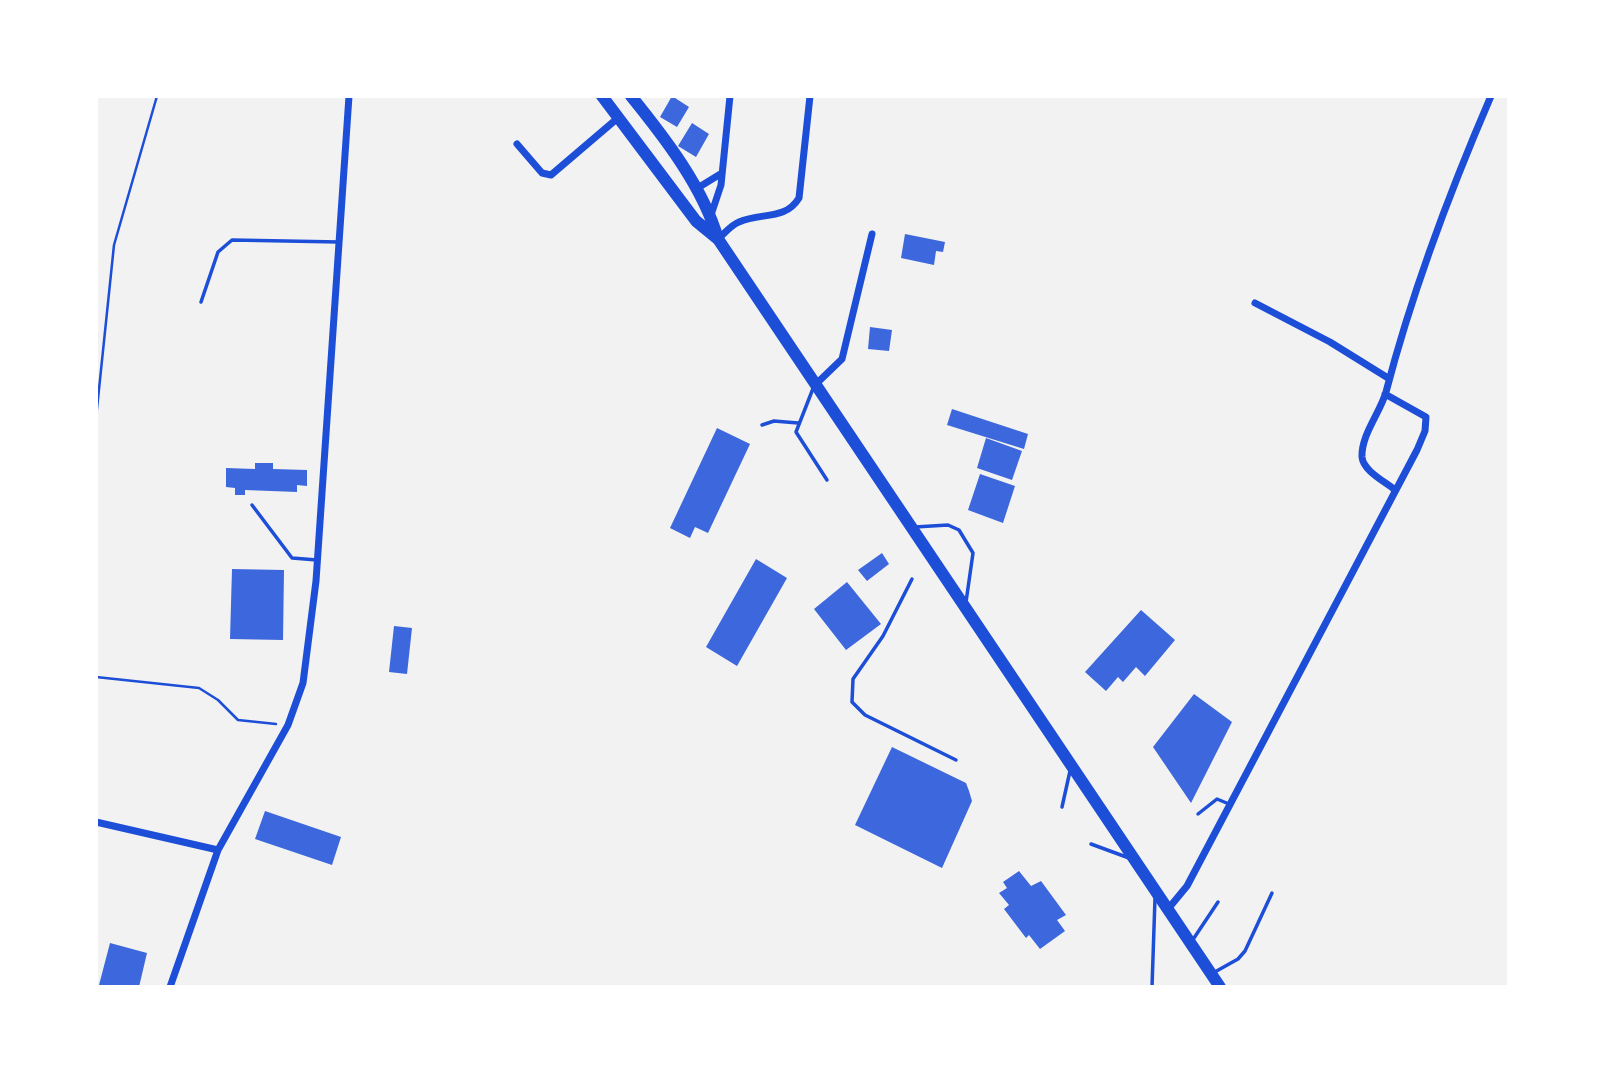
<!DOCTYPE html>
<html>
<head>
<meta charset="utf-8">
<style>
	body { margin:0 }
	#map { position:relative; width:1605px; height:1083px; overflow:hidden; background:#f2f2f2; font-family:Georgia,serif }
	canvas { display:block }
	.frame { position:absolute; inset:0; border:98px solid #fff; pointer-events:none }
</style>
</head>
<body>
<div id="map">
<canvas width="1605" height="1083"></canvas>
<div class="frame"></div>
</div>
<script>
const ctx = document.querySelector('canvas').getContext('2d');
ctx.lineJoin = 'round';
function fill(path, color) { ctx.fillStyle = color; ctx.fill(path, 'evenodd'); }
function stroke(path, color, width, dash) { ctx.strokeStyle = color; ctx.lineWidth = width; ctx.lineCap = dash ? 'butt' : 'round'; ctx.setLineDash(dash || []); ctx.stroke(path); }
fill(new Path2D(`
	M672,96L689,107L677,127L660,117Z
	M692,123L709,134L696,157L678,146Z
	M905,234L945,242L943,252L936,251L934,265L901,258Z
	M870,327L892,330L889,351L868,349Z
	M952,409L1028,434L1024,449L947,425Z
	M717,428L750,444L708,533L695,527L690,538L670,528Z
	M986,438L1022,451L1012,480L977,468Z
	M255,463H273V469L307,470V486L297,485V492L245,490V495H235V488L226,487V468L255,469Z
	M980,474L1015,486L1003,523L968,510Z
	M882,553L889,564L867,581L858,570Z
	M756,559L787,578L737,666L706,647Z
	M232,569L284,570L283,640L230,639Z
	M847,582L881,624L846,650L814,609Z
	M1141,610L1175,640L1145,676L1136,667L1123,682L1118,677L1106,691L1085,672Z
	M394,626L412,628L407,674L389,672Z
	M1194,694L1232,722L1191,803L1153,747Z
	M892,747L966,783L969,791L972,801L942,868L855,825Z
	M265,811L341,837L332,865L255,839Z
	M1019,871L1031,886L1041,881L1066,915L1057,920L1065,931L1040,949L1029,935L1026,938L1004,909L1009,905L999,893L1007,888L1003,882Z
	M110,943L147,953L139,987L99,985Z`), '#3d67dc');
stroke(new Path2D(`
	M96,418L114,245L157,96
	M96,677L199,688L218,700L238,720L276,724`), '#1d4ed8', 2.5);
stroke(new Path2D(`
	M201,302L218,252L232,240L339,242
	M814,386L796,432L827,480
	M762,425L774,421L798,423
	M252,505L292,558L317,560
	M915,527L948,525L959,530L973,553L966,602
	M912,579L883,636L853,679L852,702L865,715L956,760
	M1062,807L1070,771
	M1198,814L1217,799L1229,804
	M1091,844L1129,858
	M1192,941L1218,902
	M1213,973L1238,959L1245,951L1272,893
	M1152,987L1155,898`), '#1d4ed8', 3.5);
stroke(new Path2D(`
	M517,144L542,173L551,175L619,117
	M696,189L722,173
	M711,215L721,185L730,96
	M718,239C725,233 731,225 739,222C761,212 785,221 799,198L810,96
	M1255,303L1330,342L1388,378
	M815,385L842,359L872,234
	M1395,490C1386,482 1363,471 1362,457C1361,435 1380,413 1386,392C1412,292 1450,191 1491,96
	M96,822L218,850
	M1168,909L1187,886L1417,450L1425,431L1426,417L1385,394
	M170,987L218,850L288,725L303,683L316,581L349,96`), '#1d4ed8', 7);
stroke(new Path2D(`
	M602,96L696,221L718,239L1220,987
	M631,96C665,138 703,187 718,239`), '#1d4ed8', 12);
</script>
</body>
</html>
